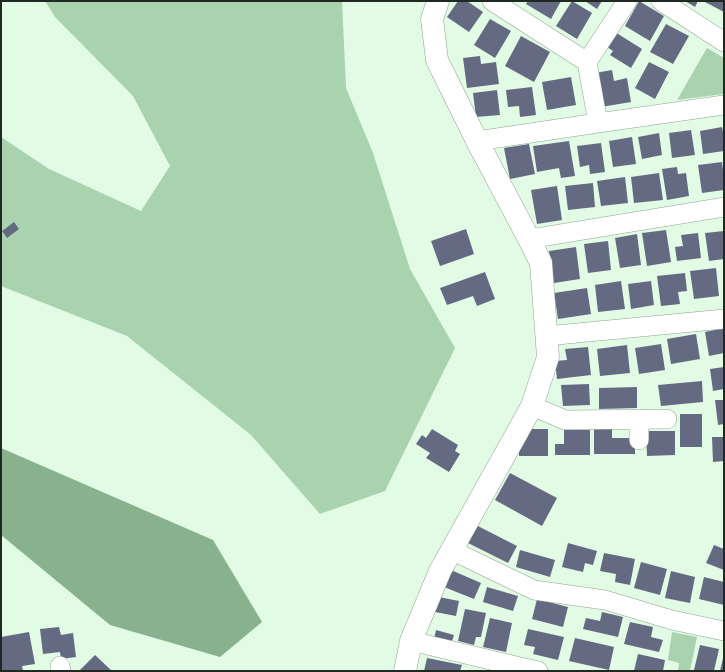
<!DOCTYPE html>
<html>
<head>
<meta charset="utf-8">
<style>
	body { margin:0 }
	#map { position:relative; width:725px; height:672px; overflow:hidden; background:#e2fbe4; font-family:Overpass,sans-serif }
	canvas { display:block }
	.frame { position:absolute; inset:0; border:2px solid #202921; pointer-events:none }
</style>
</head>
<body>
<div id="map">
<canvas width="725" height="672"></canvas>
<div class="frame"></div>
</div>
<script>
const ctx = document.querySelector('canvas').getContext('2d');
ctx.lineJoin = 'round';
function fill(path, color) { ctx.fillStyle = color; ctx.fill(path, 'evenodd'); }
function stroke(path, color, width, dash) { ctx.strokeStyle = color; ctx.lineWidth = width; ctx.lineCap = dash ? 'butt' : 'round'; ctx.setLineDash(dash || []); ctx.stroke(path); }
fill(new Path2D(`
	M45,1H342L346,88L373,153L410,269L455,348L385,491L320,514L251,435L127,336L1,286V137L49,169L141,211L170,166L133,96L55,17Z
	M707,48L724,58V94L677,100Z
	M672,632L697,637L690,671H678L679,663L668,660Z`), '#a9d3ae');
fill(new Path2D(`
	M1,448L213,540L262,622L220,657L110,625L1,535Z`), '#88b28d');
fill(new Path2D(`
	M458,1H467L483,12L469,32L447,17Z
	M528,1H561L551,19L526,4Z
	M572,1L592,13L577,39L556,26Z
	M585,1H602L597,9Z
	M639,1L664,16L650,41L625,26Z
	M685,1H698L695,7Z
	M703,1H724V12Z
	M490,19L511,31L495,58L474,45Z
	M666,24L689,36L673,64L650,52Z
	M615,32L642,49L631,68L610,55L613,51L607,47Z
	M521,36L550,52L534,82L505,66Z
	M480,56L481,64L496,62L499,84L467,88L463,58Z
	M649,62L669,72L655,99L635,88Z
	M612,70L614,81L627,78L631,102L601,107L595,73Z
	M571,77L576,105L547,110L542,82Z
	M532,87L536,115L520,117L519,106L508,107L506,90Z
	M497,90L500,115L476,117L473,93Z
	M722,127L724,137V151L703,154L700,131Z
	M691,130L695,155L672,158L669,133Z
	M659,133L662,155L642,159L638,137Z
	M632,137L636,164L613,167L609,141Z
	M569,141L575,176L561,178L559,168L537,172L533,146Z
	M601,143L605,172L590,174L589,165L580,167L577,146Z
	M529,144L535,174L510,179L504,148Z
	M722,162L724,178V190L702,193L698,165Z
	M677,167L678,174L686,173L689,196L667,200L662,169Z
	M659,173L663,200L634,203L631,177Z
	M625,177L628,203L601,206L597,181Z
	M593,183L595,207L568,210L565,186Z
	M557,186L562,220L537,224L531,190Z
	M14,222L19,229L7,238L2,231Z
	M466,229L474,254L440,266L431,241Z
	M666,230L671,262L647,266L642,233Z
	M724,231V259L709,261L705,233Z
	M698,233L701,258L677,261L675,247L683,246L681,235Z
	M637,234L641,265L620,268L615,238Z
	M608,241L611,270L588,273L584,244Z
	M576,247L580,279L554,283L549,251Z
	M716,268L719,296L694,299L690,271Z
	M485,272L495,299L477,306L473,296L447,305L440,288Z
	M685,273L687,291L678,292L680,304L661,306L657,276Z
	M621,281L625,309L598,312L595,285Z
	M651,281L654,305L631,309L628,284Z
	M587,288L591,314L558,319L554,293Z
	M724,328V353L709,356L705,332Z
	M696,334L700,359L671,364L667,339Z
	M661,344L665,370L639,374L635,348Z
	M627,345L630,373L600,376L597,349Z
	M588,347L591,375L557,379L555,361L567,360L565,349Z
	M724,367V389L713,391L710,369Z
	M702,381L703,402L661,406L658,385Z
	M589,384L590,405L563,406L561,385Z
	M637,387V408L599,409V388Z
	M715,400H724V424L718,425Z
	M680,414H702V447H680Z
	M594,428H612V438H635V454H594Z
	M432,429L458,445L455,451L460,454L449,472L426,458L430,453L416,444L422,435L426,438Z
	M530,429H548V456H519V444Z
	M564,429L590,430V455H555V444H564Z
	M646,431H675V455L647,456Z
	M712,437H724V461L713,462Z
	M510,473L557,498L542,526L495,500Z
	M474,524L517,546L508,563L466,542Z
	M568,543L597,551L593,565L585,563L583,572L562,567Z
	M714,545L724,549V570L706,563Z
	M520,550L555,560L550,577L516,567Z
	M604,553L635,559L630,585L615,582L616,574L600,571Z
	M641,562L667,569L660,595L634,588Z
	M451,570L481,583L474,599L444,587Z
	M671,571L695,577L690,603L665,598Z
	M704,577L724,582V605L699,599Z
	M487,587L518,596L513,611L483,602Z
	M439,597L459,601L456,616L435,612Z
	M537,599L568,607L563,627L532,619Z
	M465,609L486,613L481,637H476L474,645L458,641Z
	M602,612L623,617L618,637L583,629L586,618L600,621Z
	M490,618L512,623L506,652L483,647Z
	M630,622L653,627L651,637L663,640L659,652L624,644Z
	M59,627L61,635L73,633L76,657L61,659L60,652L43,654L40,629Z
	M528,629L564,637L558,660L533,654L535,647L524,645Z
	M436,630L454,635L451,644L434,639Z
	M29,632L35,664L22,666L23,671H2L1,637Z
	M575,638L614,647L609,670L569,661Z
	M700,645L719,649L714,671H700L694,670Z
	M638,654L665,660L663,671H634Z
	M95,655L112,671H79Z
	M427,658L462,665L460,671H424Z
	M723,658L724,671H720Z`), '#656a83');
const street = new Path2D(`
	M661,1L724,42
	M587,62L627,1
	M598,123L724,105
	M477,141L598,123L587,62L492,1
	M529,239L724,207
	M546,336L724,319
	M532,406L565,420L667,419
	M639,419V440
	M451,550L534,590L605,600L672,620L724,631
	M411,641L516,666L515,671
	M60,666L61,671
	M516,666L538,671`);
const secondary = new Path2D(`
	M405,671L411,641L440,571L532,406L548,357L541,263L529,239L477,141L437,60L432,19L438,1`);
stroke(street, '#8da48f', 20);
stroke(secondary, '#8da48f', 23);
stroke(street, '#fff', 19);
stroke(secondary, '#fff', 22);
</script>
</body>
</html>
